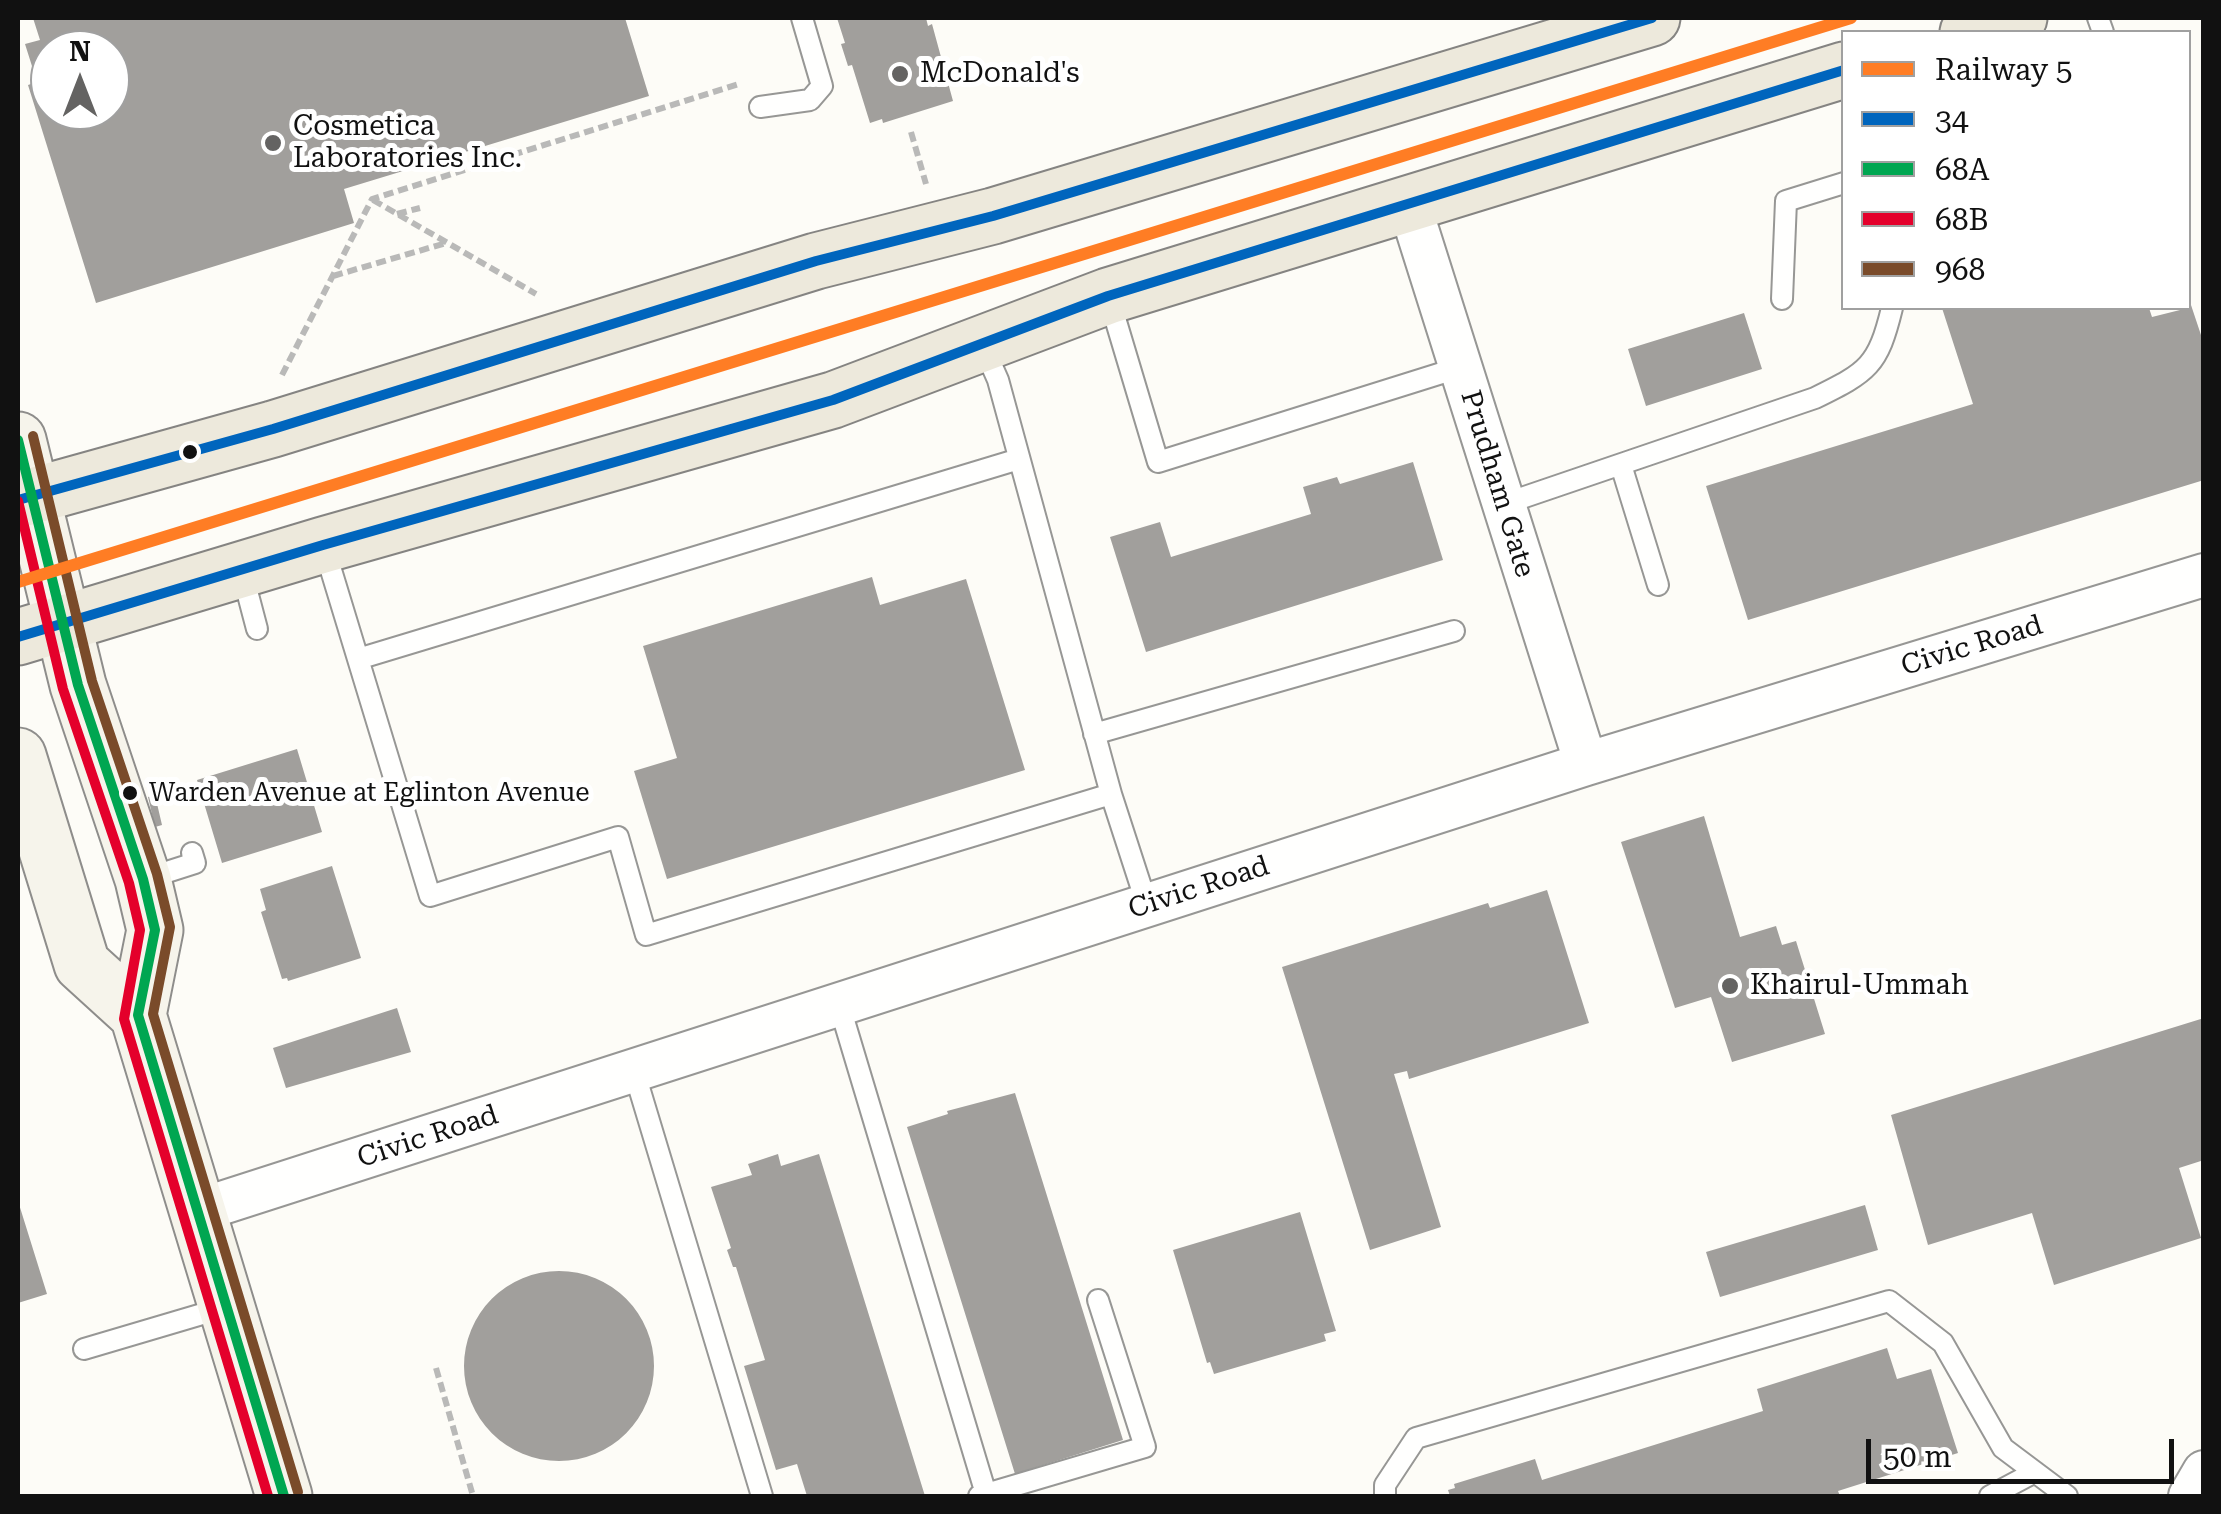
<!DOCTYPE html>
<html>
<head>
<meta charset="utf-8">
<style>
	body { margin:0 }
	#map { position:relative; width:2221px; height:1514px; overflow:hidden; background:#fdfcf7; font-family:"Roboto Serif",serif }
	canvas { display:block }
	.frame { position:absolute; inset:0; border:20px solid #111; pointer-events:none }
	.legend { position:absolute; left:1841px; top:30px; width:350px; height:280px; box-sizing:border-box; background:#fff; border:2px solid #a0a0a0; margin:0; padding:12px 18px; list-style:none; font-size:30px; color:#111 }
	.legend li { display:flex; align-items:center; gap:20px; height:50px }
	.legend b { width:50px; border:2px solid #a0a0a0 }
	.north { position:absolute; left:30px; top:30px; width:100px; height:100px; box-sizing:border-box; background:#fff; border:2px solid #a0a0a0; border-radius:50%; rotate:0deg; font-size:28px; font-weight:700; line-height:40px; text-align:center; color:#111 }
	.north::after { content:''; display:block; margin:auto; width:35px; height:45px; background:#646362; clip-path:polygon(50% 0,100% 100%,50% 72%,0 100%) }
	.scale { position:absolute; left:1866px; top:1439px; width:308px; height:45px; box-sizing:border-box; border:5px solid #111; border-top:0; padding-left:12px; font-size:30px; line-height:35px; white-space:nowrap; color:#111; -webkit-text-stroke:8px #fff; paint-order:stroke }
</style>
</head>
<body>
<div id="map">
<canvas width="2221" height="1514"></canvas>
<div class="frame"></div>
<ul class="legend">
<li><b style="height:12px;background:#ff7d24"></b>Railway 5</li>
<li><b style="height:12px;background:#0065bd"></b>34</li>
<li><b style="height:12px;background:#00a651"></b>68A</li>
<li><b style="height:12px;background:#e4002b"></b>68B</li>
<li><b style="height:12px;background:#7a4b2a"></b>968</li>
</ul>
<div class="north">N</div>
<div class="scale">50 m</div>
</div>
<script>
const ctx = document.querySelector('canvas').getContext('2d');
ctx.lineJoin = 'round';
function fill(path, color) { ctx.fillStyle = color; ctx.fill(path, 'evenodd'); }
function stroke(path, color, width, dash) { ctx.strokeStyle = color; ctx.lineWidth = width; ctx.lineCap = dash ? 'butt' : 'round'; ctx.setLineDash(dash || []); ctx.stroke(path); }
function write(font, color, halo, rows, align = 'center') {
  ctx.font = font + ' "Roboto Serif",serif'; ctx.lineWidth = 10; ctx.setLineDash([]); ctx.textBaseline = 'middle'; ctx.strokeStyle = halo; ctx.fillStyle = color; for (const [text, x, y, turn = 0] of rows) {
    ctx.save(); ctx.translate(x, y); ctx.rotate((+turn || 0) * Math.PI / 180); ctx.textAlign = isNaN(turn) ? turn : align; if (halo) ctx.strokeText(text, 0, 0); ctx.fillText(text, 0, 0); ctx.restore();
  }
}
fill(new Path2D(`
	M33,18H625L649,96L344,189L354,223L96,303L28,85L37,82L25,44L40,40ZM50,50H110V110H50Z
	M837,18H926L928,26L932,24L953,101L883,123L882,119L870,123L852,65L848,66L841,44L845,43Z
	M2189,299L2201,335L2204,334V480L1748,620L1706,486L1973,404L1942,308H2149L2152,317L2188,308Z
	M1744,313L1762,369L1646,406L1628,349Z
	M1413,462L1443,560L1146,652L1110,537L1160,522L1171,557L1311,514L1303,487L1337,477L1340,484Z
	M872,577L880,605L966,579L1025,770L667,879L634,771L677,758L643,646Z
	M297,749L322,832L222,863L197,780Z
	M155,795L162,825L155,827L148,797Z
	M1704,816L1740,937L1776,926L1782,945L1796,941L1825,1034L1732,1062L1711,997L1675,1008L1621,842Z
	M332,866L361,958L288,981L287,978L282,979L261,912L266,910L260,889Z
	M1547,890L1589,1023L1409,1079L1407,1071L1394,1074L1441,1227L1370,1250L1282,967L1488,903L1490,908Z
	M397,1008L411,1052L286,1088L273,1048Z
	M2204,1018V1160L2179,1168L2201,1238L2054,1285L2032,1213L1928,1245L1891,1115Z
	M1015,1093L1123,1440L1015,1474L907,1127L948,1114L947,1111Z
	M778,1154L781,1166L819,1154L925,1496H807L797,1464L776,1470L744,1366L765,1360L736,1267H733L727,1250L731,1248L711,1187L752,1175L748,1164Z
	M18,1201L47,1294L18,1303Z
	M1865,1205L1878,1250L1720,1297L1706,1252Z
	M1300,1212L1336,1331L1324,1334L1326,1341L1214,1374L1210,1362L1207,1363L1173,1250Z
	M464 1366a95 95 0 1 1 190 0a95 95 0 1 1-190 0Z
	M1887,1348L1897,1379L1931,1369L1958,1453L1838,1491L1840,1496H1450L1448,1490L1455,1488L1454,1484L1535,1459L1542,1480L1763,1411L1757,1389Z`), '#a19f9c');
const service = new Path2D(`
	M2098,18L2103,32
	M760,107L810,100L822,86L802,18
	M1109,298L1158,462L1461,367
	M1782,299L1786,201L1844,183
	M1621,465L1658,585
	M1504,504L1815,398C1868,372 1878,366 1892,308
	M324,547L430,896L618,837L646,935L1111,794L998,380L983,346
	M242,572L257,629
	M358,659L1019,459
	M1094,734L1454,631
	M1111,794L1147,905
	M145,879L195,863L192,853
	M839,1004L986,1494L979,1496
	M634,1071L762,1496
	M84,1349L226,1307
	M986,1494L1145,1447L1098,1300
	M1385,1496V1485L1416,1438L1889,1301L1943,1343L2003,1448L2067,1496
	M1990,1496L2035,1472`);
const minor = new Path2D(`
	M1409,204L1586,764
	M197,1211L1586,764L2204,575
	M2190,1496L2204,1472`);
const secondary = new Path2D(`
	M18,440L78,685L143,879L155,930L138,1015L284,1496
	M18,756L82,964L138,1015`);
const primary = new Path2D(`
	M1968,32L2019,18
	M18,500L273,429L816,261L993,216L1652,18
	M18,637L323,545L833,400L1108,296L1844,70`);
stroke(service, '#979795', 24);
stroke(minor, '#979795', 46);
stroke(secondary, '#8e8d8b', 59);
stroke(primary, '#858482', 59);
stroke(new Path2D(`
	M911,132L926,184
	M373,200L536,294
	M397,214L420,208
	M333,276L446,243
	M282,375L372,199L739,84
	M436,1368L473,1496`), '#b9b9b8', 6, [10, 5]);
stroke(service, '#fffffe', 20);
stroke(minor, '#fffffe', 42);
stroke(secondary, '#f6f4eb', 55);
stroke(primary, '#ede9dc', 55);
stroke(new Path2D(`
	M18,500L273,429L816,261L993,216L1652,18
	M18,637L323,545L833,400L1108,296L1844,70`), '#0065bd', 10);
stroke(new Path2D(`
	M18,440L78,685L143,879L155,930L138,1015L284,1496`), '#00a651', 10);
stroke(new Path2D(`
	M18,501L63,689L129,883L140,930L124,1019L268,1496`), '#e4002b', 10);
stroke(new Path2D(`
	M33,436L92,681L157,874L170,927L153,1014L298,1492`), '#7a4b2a', 10);
stroke(new Path2D(`
	M18,582L1851,18`), '#ff7d24', 12);
for (const [x, y, r, color] of [
	[900,74,10,"#646362"],
	[273,143,10,"#646362"],
	[190,452,9,"#111"],
	[130,793,9,"#111"],
	[1730,986,10,"#646362"]
]) { const dot = new Path2D(); dot.arc(x, y, r, 0, 2 * Math.PI); ctx.fillStyle = color; ctx.fill(dot); stroke(dot, '#fff', 4); }
write('26px', '#111', '#fff', [
	["Warden Avenue at Eglinton Avenue",149,793]
], 'left');
write('28px', '#111', '#fff', [
	["McDonald's",920,74],
	["Cosmetica",293,127],
	["Laboratories Inc.",293,159],
	["Khairul-Ummah",1750,986]
], 'left');
write('28px', '#111', '#fff', [
	["Prudham Gate",1497,484,73],
	["Civic Road",1972,646,-17],
	["Civic Road",1199,888,-18],
	["Civic Road",428,1137,-18]
]);
</script>
</body>
</html>
